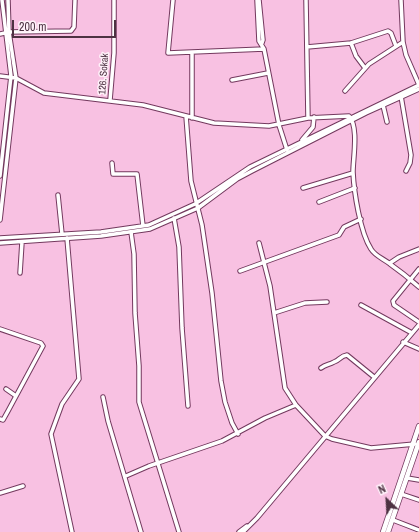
<!DOCTYPE html>
<html>
<head>
<meta charset="utf-8">
<style>
	body { margin:0 }
	#map { position:relative; width:419px; height:532px; overflow:hidden; background:#f8c1e2; font-family:"Archivo Narrow",sans-serif }
	canvas { display:block }
	.north { position:absolute; left:367px; top:480px; width:40px; height:40px; -webkit-text-stroke:3px #fff1f9; paint-order:stroke; rotate:335deg; font-size:11px; font-weight:700; line-height:16px; text-align:center; color:#4d3242 }
	.north::after { content:''; display:block; margin:auto; width:14px; height:18px; background:#4d3242; clip-path:polygon(50% 0,100% 100%,50% 72%,0 100%) }
	.scale { position:absolute; left:12px; top:20px; width:104px; height:18px; box-sizing:border-box; border:2px solid #4d3242; border-top:0; padding-left:5px; font-size:12px; line-height:14px; white-space:nowrap; color:#4d3242; -webkit-text-stroke:3px #fff1f9; paint-order:stroke }
</style>
</head>
<body>
<div id="map">
<canvas width="419" height="532"></canvas>
<div class="north">N</div>
<div class="scale">200 m</div>
</div>
<script>
const ctx = document.querySelector('canvas').getContext('2d');
ctx.lineJoin = 'round';
function stroke(path, color, width, dash) { ctx.strokeStyle = color; ctx.lineWidth = width; ctx.lineCap = dash ? 'butt' : 'round'; ctx.setLineDash(dash || []); ctx.stroke(path); }
function write(font, color, halo, rows, align = 'center') {
  ctx.font = font + ' "Archivo Narrow",sans-serif'; ctx.lineWidth = 3; ctx.setLineDash([]); ctx.textBaseline = 'middle'; ctx.strokeStyle = halo; ctx.fillStyle = color; for (const [text, x, y, turn = 0] of rows) {
    ctx.save(); ctx.translate(x, y); ctx.rotate((+turn || 0) * Math.PI / 180); ctx.textAlign = isNaN(turn) ? turn : align; if (halo) ctx.strokeText(text, 0, 0); ctx.fillText(text, 0, 0); ctx.restore();
  }
}
const minor = new Path2D(`
	M173,0L168,53L264,49
	M257,0L259,41L264,49L279,125L287,150
	M259,0L263,40L262,43
	M306,0L308,118
	M401,0L403,42L406,55L419,85
	M0,34L9,32L71,31L74,27L75,0
	M351,43L356,56L365,68
	M307,47L351,43L388,31L391,33L396,46
	M192,52V118
	M0,76L16,78L44,93L143,105L214,123L269,126L308,118L349,116C359,127 353,158 353,172C354,192 360,232 371,249C375,256 384,259 390,264C400,271 410,279 419,287
	M232,80L268,73
	M345,91L369,64L403,42
	M401,96L411,155L410,163L406,171
	M110,100L114,53V0
	M383,105L387,122
	M186,116L191,181L202,225L212,293L221,381L225,402L232,423L238,434
	M302,140L313,127L314,117
	M112,163L113,174H137L143,226
	M0,176L11,76L2,0
	M303,188L353,173
	M58,195L62,234
	M319,202L355,188
	M174,218L179,247L182,328L188,406
	M0,220L16,78L9,32L8,0
	M131,232L134,254L135,313L139,366V402L179,532
	M0,238L101,232L149,225L195,204L250,167L419,85
	M67,238L79,379L62,404L51,434L72,532
	M0,243L101,236L150,229L198,208L237,179L252,171L366,113L419,89
	M259,243L270,286L285,388L296,405L325,436L332,439L371,448L415,444
	M390,263L399,257L419,249
	M419,269L393,301L394,305L419,322
	M240,271L339,235L344,227L361,219
	M20,273L22,242
	M361,305L412,333
	M274,313L305,303L327,302
	M0,329L41,343L43,346L8,411L3,420L0,419
	M403,342L419,349
	M321,368C326,364 329,365 334,362C340,360 340,356 347,355L374,377
	M6,389L16,396
	M103,397L108,421L141,532
	M126,476L149,466L222,441L265,418L296,405
	M407,478L419,480
	M0,493L23,486
	M401,494L419,500
	M393,520L419,530
	M239,532L247,526
	M243,532L257,518L419,325`);
const major = new Path2D(`
	M383,532L419,426
	M388,532L419,442`);
stroke(minor, '#73395e', 5.5);
stroke(major, '#73395e', 6);
stroke(minor, '#fff', 3.5);
stroke(major, '#fff', 4.5);
write('10px', '#4d3242', '#fff1f9', [
	["126. Sokak",104,74,-86]
]);
</script>
</body>
</html>
